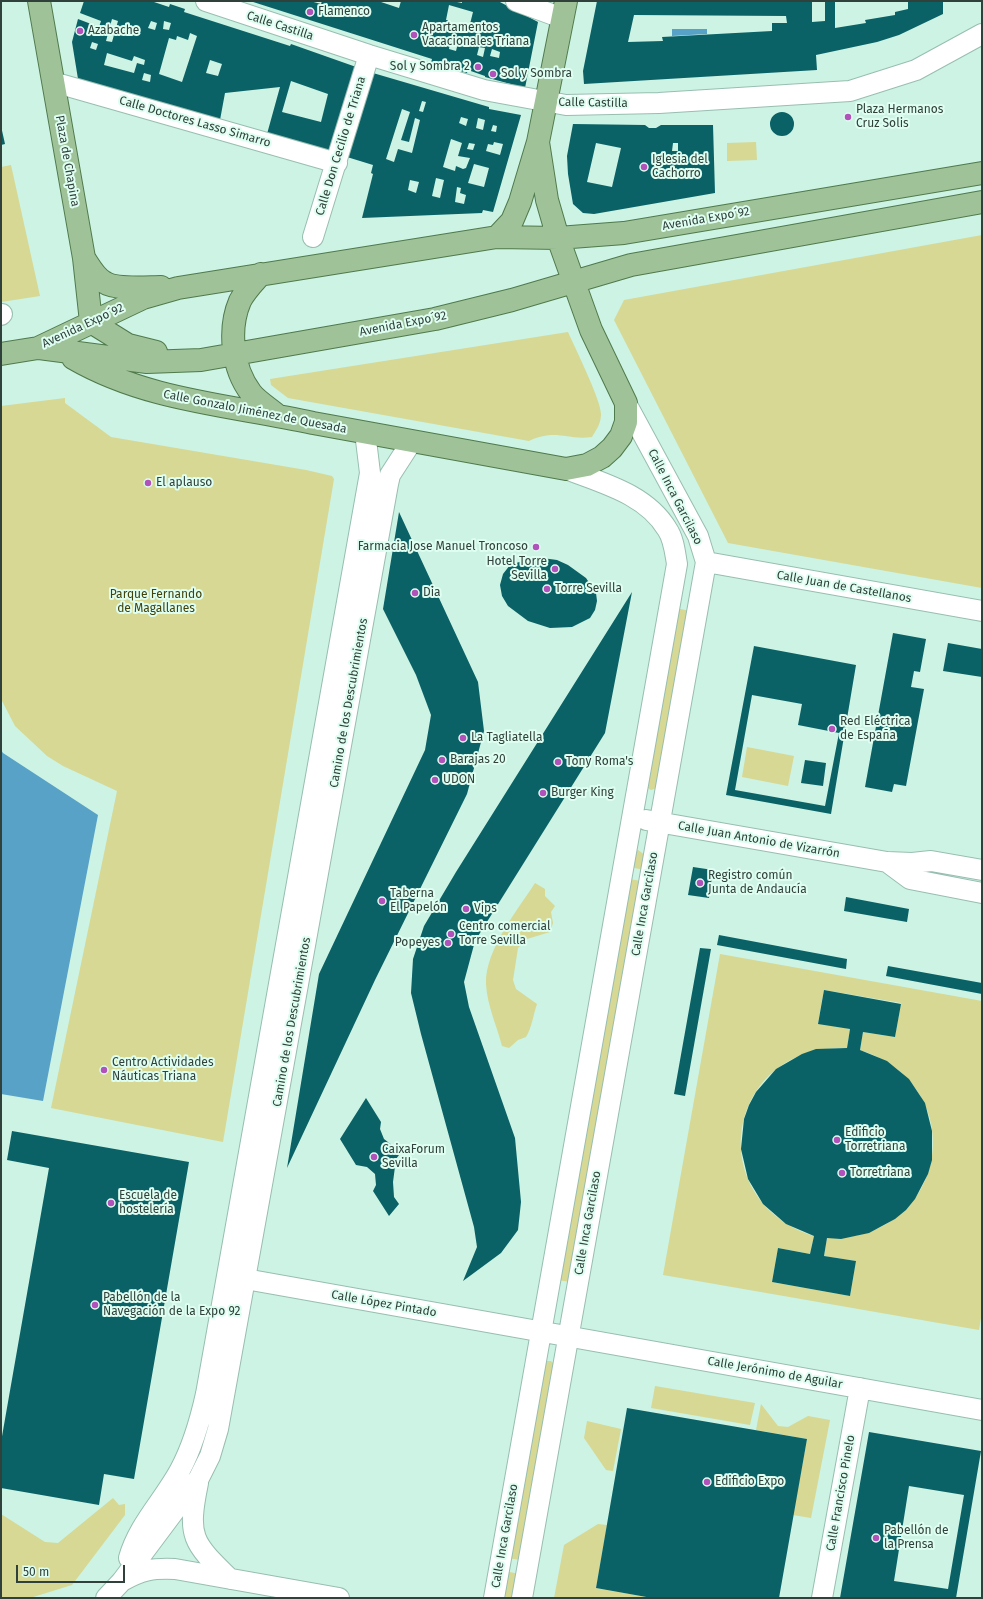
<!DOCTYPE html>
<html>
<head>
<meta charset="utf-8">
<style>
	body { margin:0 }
	#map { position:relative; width:983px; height:1599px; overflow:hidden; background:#ccf3e4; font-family:"Fira Sans",sans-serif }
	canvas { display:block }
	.frame { position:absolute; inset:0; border:2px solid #30403a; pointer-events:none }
	.scale { position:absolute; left:16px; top:1565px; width:109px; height:18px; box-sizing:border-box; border:2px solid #30403a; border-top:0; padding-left:5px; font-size:12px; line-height:14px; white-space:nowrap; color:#30403a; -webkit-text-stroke:3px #dffef2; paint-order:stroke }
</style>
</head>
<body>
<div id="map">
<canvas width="983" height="1599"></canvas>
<div class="frame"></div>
<div class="scale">50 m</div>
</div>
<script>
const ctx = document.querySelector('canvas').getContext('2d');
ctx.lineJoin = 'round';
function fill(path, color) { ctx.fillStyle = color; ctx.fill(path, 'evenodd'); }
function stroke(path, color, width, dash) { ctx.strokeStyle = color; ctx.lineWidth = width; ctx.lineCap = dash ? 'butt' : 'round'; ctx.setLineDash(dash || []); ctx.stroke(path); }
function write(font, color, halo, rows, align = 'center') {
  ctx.font = font + ' "Fira Sans",sans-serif'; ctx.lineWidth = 4; ctx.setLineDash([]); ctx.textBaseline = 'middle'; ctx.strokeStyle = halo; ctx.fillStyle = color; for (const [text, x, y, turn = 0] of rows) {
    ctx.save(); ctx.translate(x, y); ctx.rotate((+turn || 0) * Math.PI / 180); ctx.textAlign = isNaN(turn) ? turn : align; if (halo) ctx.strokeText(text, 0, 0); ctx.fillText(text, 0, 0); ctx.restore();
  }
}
fill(new Path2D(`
	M756,142L757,160L727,161V143Z
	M11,165L40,296L1,302V167Z
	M982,235V588L728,543L614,320L624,300Z
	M568,332C575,348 601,400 601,414C601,423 597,429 592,437C567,441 557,428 529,441L288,398L271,385L270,379Z
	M65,398V403L111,437L306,470L332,476L334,479L223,1142L51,1108L117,791L63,766L47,756L15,726L1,699V406Z
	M676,608L690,611L657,788L651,790L646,787Z
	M747,747L794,756L788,786L742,777Z
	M638,850L645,855L644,870L630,867L635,851Z
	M628,879L642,881L571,1282L557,1280Z
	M535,883L545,889V896L555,906L551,912L553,923L550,932L527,939L518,948L513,980L516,989L537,1004C533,1015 532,1027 526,1037L518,1040L509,1048L502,1046C497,1026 487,1005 486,984C485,950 517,911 535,883Z
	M720,954L982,1001V1312L979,1330L663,1275ZM824,990L901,1003L895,1037L863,1032L860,1050C975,1087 947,1242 827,1238L824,1256L856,1261L850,1296L772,1282L778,1248L810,1254L814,1236C700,1199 726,1044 847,1048L850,1029L818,1023Z
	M546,1361H551L555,1365L521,1560L507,1558Z
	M655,1386L755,1403L750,1425L651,1408Z
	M761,1404L778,1426L788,1427L808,1416L830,1420L811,1518L793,1515L807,1439L756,1430Z
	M587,1421L621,1429L613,1471L606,1470L584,1438Z
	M113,1498L119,1505L125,1504V1515L72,1585L30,1598H1V1514L45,1542L58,1543Z
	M598,1524L607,1525L596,1588L652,1598H554L564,1545Z
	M505,1571L519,1574L514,1596L511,1598L503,1596Z`), '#d6d894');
fill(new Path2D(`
	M672,29H707V34L672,36Z
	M1,750L3,753L98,815L43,1101L1,1094Z`), '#58a2c7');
fill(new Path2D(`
	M84,1H151L169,7L170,4L185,9L184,12L290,46L291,44L359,68L332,153L267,134L280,87L225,93L220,120L78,79L72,42L78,19L99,27L101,21L80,13ZM112,19L118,21L112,42L106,41ZM151,21L157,23L155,30L148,28ZM164,21L171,23L169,30L163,29ZM190,33L197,36L182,82L159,74L169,38L176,40L177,36L188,40ZM92,42L98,44L96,50L90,48ZM107,53L132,61L134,56L145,60L144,65L137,63L134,73L104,65ZM210,60L222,64L218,76L206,73ZM144,73L151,75L150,82L142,80ZM291,81L328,94L321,122L282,112Z
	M250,1H310L321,4L322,1H378L399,8L401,1H452L462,3V1H498L538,22L525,88L485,77V76L468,70L467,73L431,63L432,59ZM449,5L473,12L470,24H467L466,33L447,29L448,20H446ZM450,42L458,43L456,51L449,49ZM479,47L485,48L483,57L477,55ZM492,49L500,52L499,58L490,56Z
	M597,1H812V22L825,21V1H835V28L866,23L865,20L895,15V12L908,9V1H943V14L899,35L877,42L816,55L817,70L584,84L583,71ZM634,15L786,16L787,23H772V31L662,37L663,41L628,42Z
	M373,73L489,107V109L521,115L493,212L483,210L482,213L362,218L373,174L371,173L373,165L347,157ZM422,101L426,102L423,112L419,111ZM402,109L410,112L401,140L409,142L415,118L420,120L412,153L398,149L394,162L386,159ZM461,117L468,119L466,126L459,123ZM478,118L485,120L483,130L476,128ZM493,125L497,126L496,132L491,131ZM451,139L462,143L458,156L470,158L466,168L463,169L456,166L455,171L443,167ZM494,142L503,144L500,155L486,151L488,144L493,145ZM469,143L475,144L473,150L467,149ZM474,164L489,168L484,187L468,183ZM436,178L444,180L440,198L432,196ZM410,180L419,182L416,193L408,190ZM457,187L461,188L460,193L466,195L464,204L455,202Z
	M770 124a12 12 0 1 1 24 0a12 12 0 1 1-24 0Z
	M573,124L645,125L649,128H656L661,125H713L715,193L594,214L583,213L573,204L568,174L567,156ZM596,143L621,148L612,187L587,182ZM673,143H678V151H672Z
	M1,126L5,144L1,145Z
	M399,512L478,682L484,731L467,794L375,980L287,1168L319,974L425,750L431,715L416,675L383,609Z
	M535,557L557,560L568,565L586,578L596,593L597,601L595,610L590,618L572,627L550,628L528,621L508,606L502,596L500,585L503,574L510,565Z
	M632,592L605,733L475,941L464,982L469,1007L515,1138L521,1202L518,1230L501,1253L463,1281L477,1247L474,1227L421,1034L411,993L413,959L424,926L456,872Z
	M893,633L926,639L920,672L914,671L911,687L924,689L906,786L894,784L892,792L865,787Z
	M948,643L982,649V677L943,671Z
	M754,646L856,665L831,814L726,795ZM752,695L802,704L798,725L839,733L825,806L735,790Z
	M805,760L826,763L823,786L801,783Z
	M693,867L713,870L709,898L688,895Z
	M846,897L909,909L907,922L844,911Z
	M719,935L847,959L846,969L717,945Z
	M700,948L711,949L685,1096L674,1094Z
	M888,966L982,983V994L886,976Z
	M824,990L901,1004L895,1037L863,1032L860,1050L887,1061L909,1079L925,1103L932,1131V1160L928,1174L915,1199L906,1210L895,1219L869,1233L841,1239L827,1238L824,1256L856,1261L850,1296L772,1282L778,1248L810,1254L814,1236L786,1224L763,1204L748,1179L741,1149L744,1119L749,1105L756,1092L776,1069L802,1054L816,1049L847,1048L850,1029L818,1024Z
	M366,1098L381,1122L380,1129L384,1139L397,1149L399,1155L396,1159L393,1182L394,1197L399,1204L389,1216L373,1191L376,1185L375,1174L367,1167L356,1165L340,1139Z
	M12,1131L189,1162L134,1479L104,1474L99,1505L1,1488V1442L49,1168L7,1160Z
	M627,1408L807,1439L779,1598H652L596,1588Z
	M869,1432L981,1451L956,1598H840ZM909,1486L964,1495L948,1589L894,1581Z`), '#0a6166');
const minor = new Path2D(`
	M206,1L369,55L484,90L566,105L659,103L850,91L916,70L982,34
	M516,1L562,18
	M53,82L337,163
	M313,237L369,55
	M1,315L2,314
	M706,562L982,611
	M646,820L887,862L912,863L931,861L982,870
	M887,862L910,879L982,893
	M234,1277L982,1410
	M198,1483C187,1537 192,1542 230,1579
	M129,1558C138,1525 164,1500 180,1470C193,1446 200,1421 206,1394L370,473L365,432
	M122,1581C142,1570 152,1568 175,1569L339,1598
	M106,1598L122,1581L199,1478L210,1456L218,1429L388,484L390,475L412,441
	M494,1598L677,564C675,553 674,539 667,529C646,494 602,483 566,469
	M522,1598L706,562L698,536L626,403
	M822,1598L860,1388`);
const major = new Path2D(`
	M39,1L84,258L91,322
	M497,237L512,221L520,202L538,142L566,1
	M84,258C90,267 95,277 104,282C115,290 147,287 161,287
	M261,274C254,282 245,291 240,301C228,329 232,368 251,393C257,401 269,408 277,415
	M91,322L128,345L156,352
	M39,348L147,362L201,360L435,319L512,300L631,265L982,202
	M1,354L38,348L143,298L178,288L497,237L558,238L624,233L982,173
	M73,358C147,401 231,405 313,423L566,469L587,465L602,457L612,448L621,436L626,422V403L591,330L558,238L547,200L538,142`);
stroke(minor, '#98beb0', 22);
stroke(major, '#4f7a4b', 24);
stroke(minor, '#fff', 20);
stroke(major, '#9fc298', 22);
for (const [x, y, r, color] of [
	[310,12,4,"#b152bb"],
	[80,31,4,"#b152bb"],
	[414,35,4,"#b152bb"],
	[478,67,4,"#b152bb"],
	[493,74,4,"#b152bb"],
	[848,117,4,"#b152bb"],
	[644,167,4,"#b152bb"],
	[148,483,4,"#b152bb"],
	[536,547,4,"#b152bb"],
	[555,569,4,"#b152bb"],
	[547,589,4,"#b152bb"],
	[415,593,4,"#b152bb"],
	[832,729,4,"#b152bb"],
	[463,738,4,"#b152bb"],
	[442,760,4,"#b152bb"],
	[558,762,4,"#b152bb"],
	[435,780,4,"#b152bb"],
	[543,793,4,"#b152bb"],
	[700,883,4,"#b152bb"],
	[382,901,4,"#b152bb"],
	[466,909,4,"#b152bb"],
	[451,934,4,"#b152bb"],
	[448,943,4,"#b152bb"],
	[104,1070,4,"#b152bb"],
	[837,1140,4,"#b152bb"],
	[374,1157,4,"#b152bb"],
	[842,1173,4,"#b152bb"],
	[111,1203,4,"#b152bb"],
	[95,1305,4,"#b152bb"],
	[707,1482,4,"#b152bb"],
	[876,1538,4,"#b152bb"]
]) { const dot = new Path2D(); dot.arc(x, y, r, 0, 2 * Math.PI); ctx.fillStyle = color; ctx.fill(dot); stroke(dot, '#dffef2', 1.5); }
write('12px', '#30403a', '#dffef2', [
	["Flamenco",318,12],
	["Apartamentos",422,28],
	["Vacacionales Triana",422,42],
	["Azabache",88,31],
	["Sol y Sombra 2",470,67,"right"],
	["Sol y Sombra",501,74],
	["Plaza Hermanos",856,110],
	["Cruz Solis",856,124],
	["Iglesia del",652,160],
	["Cachorro",652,174],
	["El aplauso",156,483],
	["Farmacia Jose Manuel Troncoso",528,547,"right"],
	["Hotel Torre",547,562,"right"],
	["Sevilla",547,576,"right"],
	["Torre Sevilla",555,589],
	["Dia",423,593],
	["Red Eléctrica",840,722],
	["de España",840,736],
	["La Tagliatella",471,738],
	["Barajas 20",450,760],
	["Tony Roma's",566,762],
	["UDON",443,780],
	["Burger King",551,793],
	["Registro común",708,876],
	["Junta de Andaucía",708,890],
	["Taberna",390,894],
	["El Papelón",390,908],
	["Vips",474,909],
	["Centro comercial",459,927],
	["Torre Sevilla",459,941],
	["Popeyes",440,943,"right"],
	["Centro Actividades",112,1063],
	["Náuticas Triana",112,1077],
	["Edificio",845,1133],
	["Torretriana",845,1147],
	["CaixaForum",382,1150],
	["Sevilla",382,1164],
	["Torretriana",850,1173],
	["Escuela de",119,1196],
	["hostelería",119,1210],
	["Pabellón de la",103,1298],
	["Navegación de la Expo 92",103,1312],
	["Edificio Expo",715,1482],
	["Pabellón de",884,1531],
	["la Prensa",884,1545]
], 'left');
write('12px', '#30403a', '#dffef2', [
	["Calle Castilla",280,26,18],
	["Calle Castilla",593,103,1],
	["Calle Doctores Lasso Simarro",195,122,16],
	["Calle Don Cecilio de Triana",341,146,-73],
	["Plaza de Chapina",67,161,80],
	["Avenida Expo´92",706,219,-10],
	["Avenida Expo´92",403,324,-11],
	["Avenida Expo´92",83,326,-25],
	["Calle Gonzalo Jiménez de Quesada",255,412,11],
	["Calle Inca Garcilaso",675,497,63],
	["Calle Juan de Castellanos",844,587,10],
	["Camino de los Descubrimientos",349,703,-80],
	["Calle Juan Antonio de Vizarrón",759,840,10],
	["Calle Inca Garcilaso",645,904,-80],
	["Camino de los Descubrimientos",292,1022,-80],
	["Calle Inca Garcilaso",588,1223,-80],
	["Calle López Pintado",384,1304,10],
	["Calle Jerónimo de Aguilar",775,1373,10],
	["Calle Francisco Pinelo",841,1493,-80],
	["Calle Inca Garcilaso",505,1536,-80]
]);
write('12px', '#42420b', '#dffef2', [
	["Parque Fernando",156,595],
	["de Magallanes",156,609]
]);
</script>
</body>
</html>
